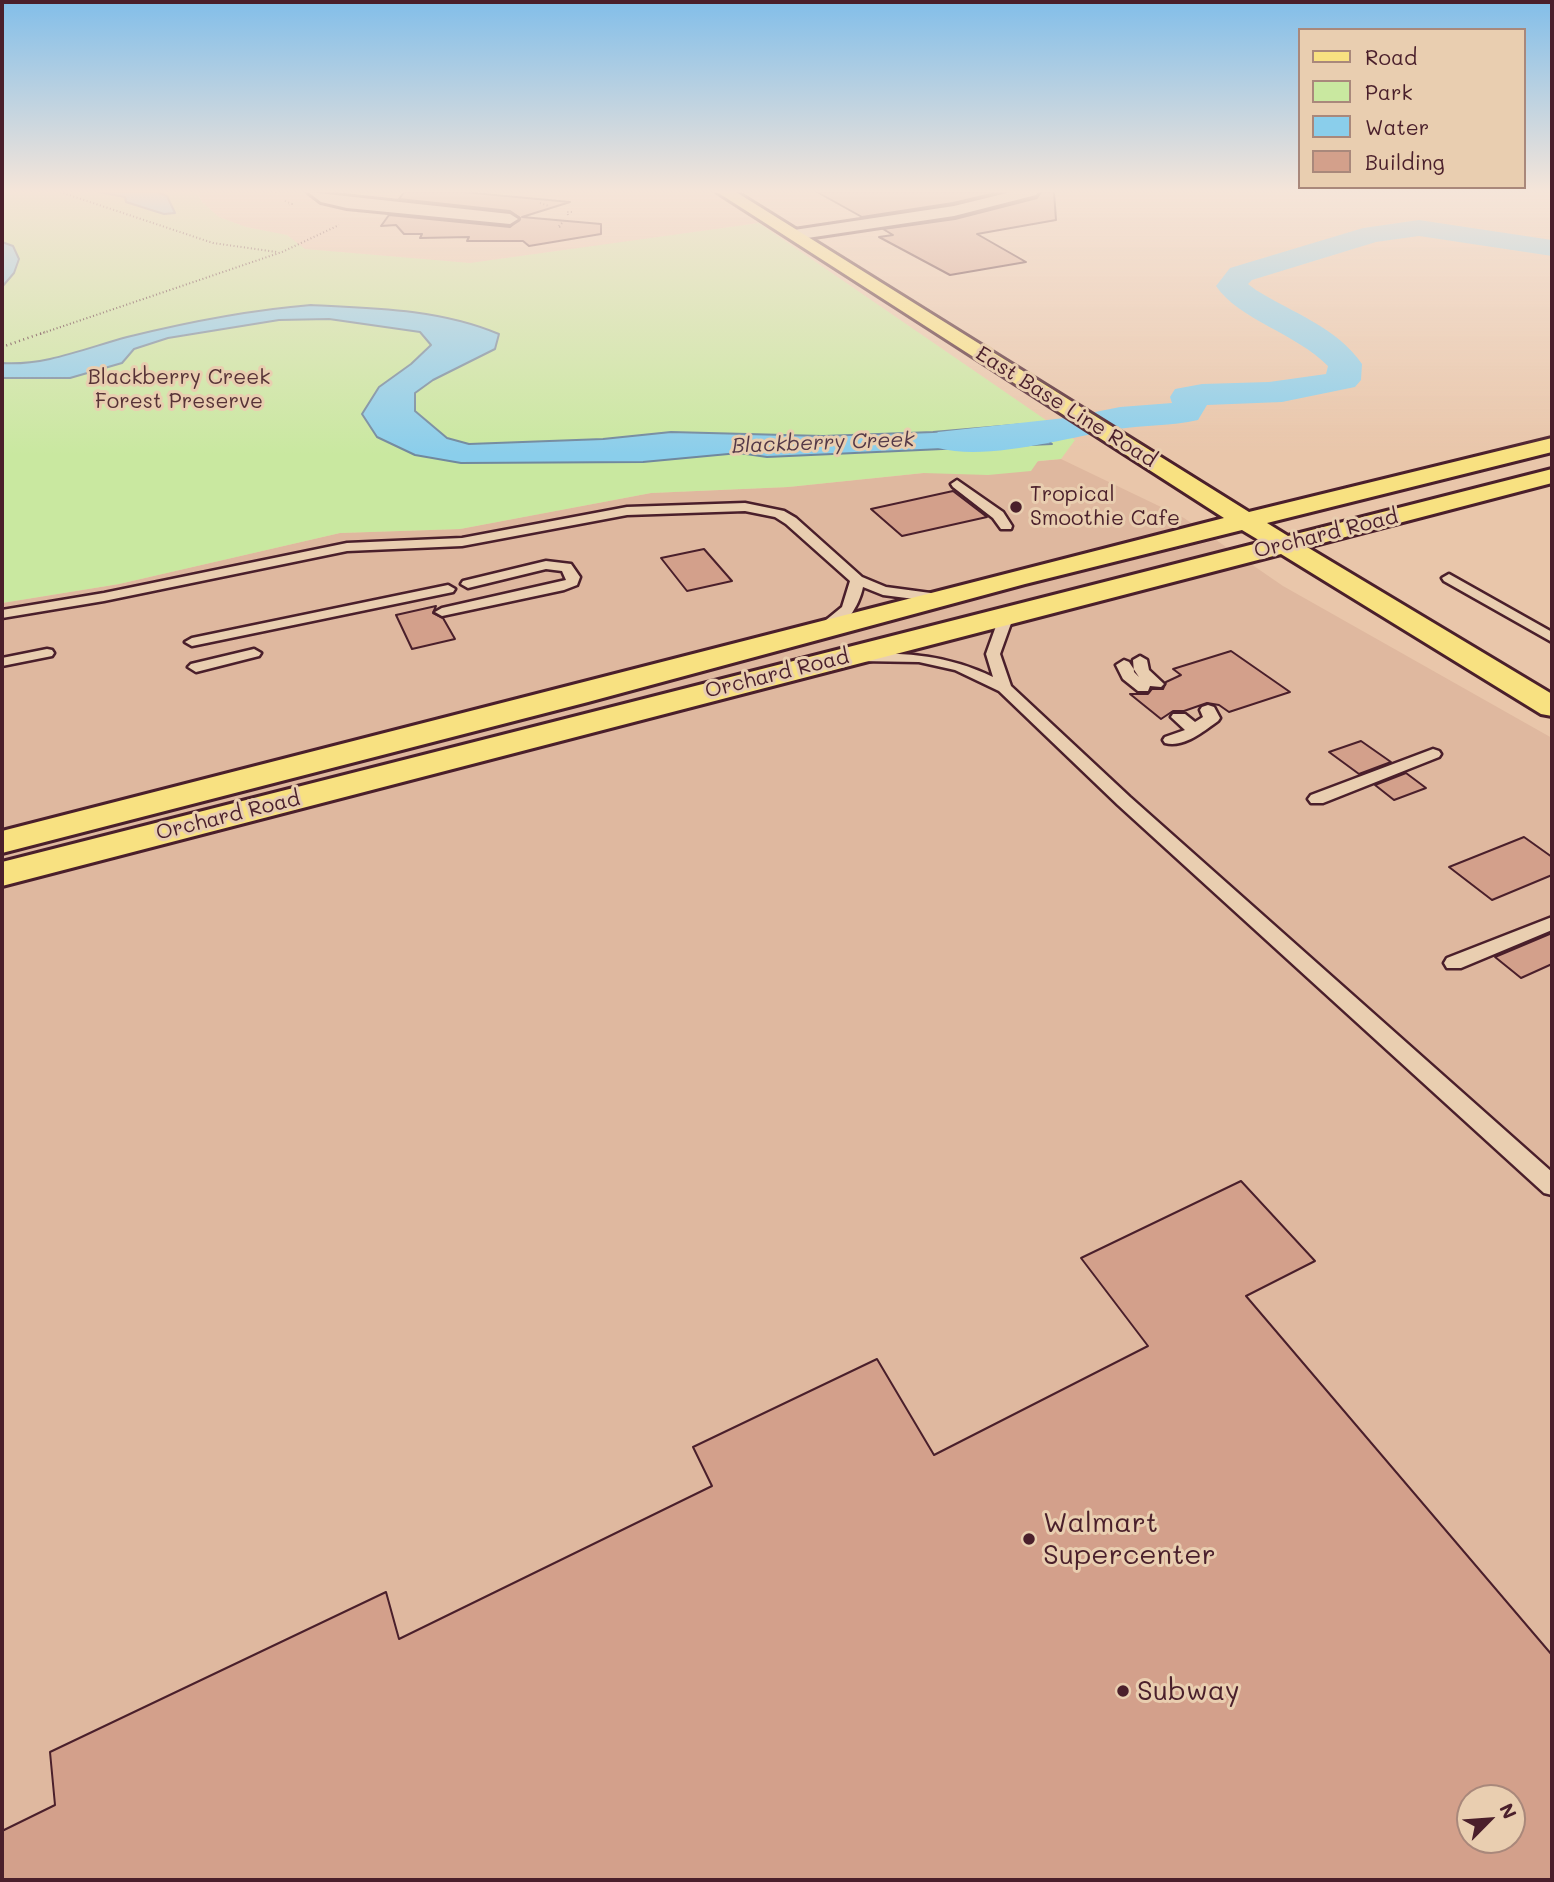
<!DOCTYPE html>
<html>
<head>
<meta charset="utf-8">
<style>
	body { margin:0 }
	#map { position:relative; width:1554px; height:1882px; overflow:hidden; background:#e9c6aa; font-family:Mali,sans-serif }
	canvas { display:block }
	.frame { position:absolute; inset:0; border:4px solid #4a1f2b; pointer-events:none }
	.legend { position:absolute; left:1298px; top:28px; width:228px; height:161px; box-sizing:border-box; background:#e9ceb0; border:2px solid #a9887b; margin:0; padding:9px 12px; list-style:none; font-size:21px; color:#4a1f2b }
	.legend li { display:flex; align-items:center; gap:14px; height:35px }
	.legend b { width:35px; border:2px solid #a9887b }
	.north { position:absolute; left:1456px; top:1784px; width:70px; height:70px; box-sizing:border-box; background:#e9ceb0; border:2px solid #a9887b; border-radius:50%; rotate:65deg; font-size:19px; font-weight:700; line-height:28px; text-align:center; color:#4a1f2b }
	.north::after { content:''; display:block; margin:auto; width:24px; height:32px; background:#4a1f2b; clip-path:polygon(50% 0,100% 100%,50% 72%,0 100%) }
</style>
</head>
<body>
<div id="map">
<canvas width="1554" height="1882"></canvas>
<div class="frame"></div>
<ul class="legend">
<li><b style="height:9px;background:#f8e181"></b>Road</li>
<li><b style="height:19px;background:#c9e8a0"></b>Park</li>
<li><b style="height:19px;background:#8aceeb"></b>Water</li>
<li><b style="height:19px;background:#d3a08b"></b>Building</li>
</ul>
<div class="north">N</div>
</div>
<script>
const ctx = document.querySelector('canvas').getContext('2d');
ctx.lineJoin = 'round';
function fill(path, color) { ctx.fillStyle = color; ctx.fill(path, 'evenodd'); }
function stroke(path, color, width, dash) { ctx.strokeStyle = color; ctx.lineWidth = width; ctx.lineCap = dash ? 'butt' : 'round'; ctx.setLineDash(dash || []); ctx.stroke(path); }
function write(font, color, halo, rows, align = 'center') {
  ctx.font = font + ' Mali,sans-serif'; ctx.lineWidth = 6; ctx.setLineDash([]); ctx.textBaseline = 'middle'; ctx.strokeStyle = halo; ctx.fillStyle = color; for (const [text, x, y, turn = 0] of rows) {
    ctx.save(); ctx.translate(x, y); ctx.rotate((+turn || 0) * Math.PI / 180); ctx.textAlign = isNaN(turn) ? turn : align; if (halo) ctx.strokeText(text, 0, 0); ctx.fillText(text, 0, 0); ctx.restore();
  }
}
fill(new Path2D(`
	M1061,459L1184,518L1283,586L1552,738V1880H2V603L119,584L340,533L460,529L651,493L788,487ZM1470,1798H1512V1840H1470Z`), '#dfb89f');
fill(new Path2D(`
	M2,192H197L202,202L219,217L246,227L287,235L305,249L470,263L759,223L1075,440L1061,459L1038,461L1031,471L988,475L923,473L788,487L651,493L460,529L340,533L119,584L2,603Z`), '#c9e8a0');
const water = new Path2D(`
	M99,192H157L167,196L175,213L164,214L126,202L125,197Z
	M2,242L13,246L19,259L14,273L2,287Z
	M311,305C374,308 440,309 499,334L495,349L433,380L415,393V411L447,438L469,444L603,439L671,432L823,436L933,432L1025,424L1052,444L767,457L739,453L643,462L461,463L415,455L377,437L362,414L379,387L411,364L431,345L420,332L329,319L279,320L168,338L134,349L122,363L70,378H2V363C45,366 86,348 127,337C188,322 249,310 311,305Z`);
fill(water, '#8aceeb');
stroke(water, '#70889e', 2);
fill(new Path2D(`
	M1419,220L1552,240V256L1419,236L1376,242L1252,280L1248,284L1256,290C1291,312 1338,328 1362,364L1361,380L1355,387L1282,402L1207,405L1198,420C1171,426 1145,425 1118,429C1066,438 988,461 938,448L932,440L938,432L1065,418L1120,407L1172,403L1170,397L1175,389L1202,384L1269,382L1326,374L1328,366C1297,334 1238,319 1216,286L1230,268L1363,228Z`), '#8aceeb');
const building = new Path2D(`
	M404,192H463L570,202L522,217L601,224V234L529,246L523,241H467L469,237L420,238L422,234H404L396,225L381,226L389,215L510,227L520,218L510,211L399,199Z
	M817,192H1000L953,203L862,217Z
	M1041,192H1054L1056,220L977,234L1026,262L950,275L879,237L893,235L883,229L955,219L1037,198Z
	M953,491L987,517L902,536L871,509Z
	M704,549L732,581L687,591L661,558Z
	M436,606L433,613L443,618L455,639L412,649L396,615Z
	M1231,651L1290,692L1229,712L1219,705L1207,703L1184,711H1173L1161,719L1130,694H1148L1152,689H1163L1166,682L1181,675L1173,669Z
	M1361,741L1391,762L1359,774L1329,752Z
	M1406,773L1426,788L1394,800L1375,785Z
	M1524,837L1552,857V875L1492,900L1449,867Z
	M1552,933V964L1521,978L1495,957Z
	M1241,1181L1315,1261L1246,1296L1552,1655V1880H2V1831L55,1805L50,1752L386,1592L399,1639L712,1486L693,1447L877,1359L934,1455L1148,1346L1081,1258ZM1470,1798H1512V1840H1470Z`);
fill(building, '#d3a08b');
stroke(building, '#4a1f2b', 2);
const lane = new Path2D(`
	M957,480L1003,512L1012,526L1011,529H1001L993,518L953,487L951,484Z
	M745,503L784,511L796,518L862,577L886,587L938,594L945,598L938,602L883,595L863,587C859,606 843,635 820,631L818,628L820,625L842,607L850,581L786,524L775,517L745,511L627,515L462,546L347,551L104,601L2,618V610L104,593L347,543L462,538L627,507Z
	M546,561L571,564L580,577L577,585L564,590L442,616L435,612L442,608L566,580L562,571L546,569L468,588L461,584L463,581Z
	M1449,574L1552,632V642L1444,581L1442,578Z
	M448,585L455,589L453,592L192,646L185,642L192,638Z
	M1007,611L1014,615L1000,654L1011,686L1130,797L1552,1172V1195L1544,1193L1118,805L999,691L955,670L919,662L859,661L852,657L859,653C909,653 947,655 993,677L986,654L1000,615Z
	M47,649L52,650L54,653L52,656L2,666V658Z
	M254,649L261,653L259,656L196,672L188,667L191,664Z
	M1140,656L1147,660L1149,670L1164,684L1161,687L1150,686L1148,691H1138L1123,679L1116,665L1124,660L1129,662L1139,677L1134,672L1133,660Z
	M1208,705L1214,707L1220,718L1218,721C1204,731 1184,748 1165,743L1163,740L1165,737L1185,730L1171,717L1173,714H1185L1195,722L1203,717L1200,710L1202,707Z
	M1433,749L1439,751L1441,754L1439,757L1323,803H1311L1308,799L1311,795Z
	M1552,917V930L1461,968H1447L1444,963L1447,958Z`);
const street = new Path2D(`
	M308,192L510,214L518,219L510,224L347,208L321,202Z
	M1011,192H1038L1036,195L954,216L794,240L785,235L794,230L954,206Z`);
const primary = new Path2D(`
	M717,192H736L1249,512L1552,438V452L1267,523L1288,536L1552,469V483L1307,547L1552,694V716L1541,714L1281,554L2,886V862L1262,542L1242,530L1025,584L588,702L2,853V831L1224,518Z`);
stroke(lane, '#4a1f2b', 5);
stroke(street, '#4a1f2b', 6);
stroke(primary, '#4a1f2b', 6);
stroke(new Path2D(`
	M60,192L213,243L277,252
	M275,192L277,195
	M285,201L292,204L289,205
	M540,203L549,206
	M568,215L567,212H572
	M562,223L558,227H562
	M40,334L282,252L339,225`), '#4a1f2b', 2, [1, 2.5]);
stroke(new Path2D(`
	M2,347L45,332`), '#4a1f2b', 2.5, [1, 3.5]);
fill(lane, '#e9ceb0');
fill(street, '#e9ceb0');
fill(primary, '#f8e181');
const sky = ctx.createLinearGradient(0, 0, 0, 455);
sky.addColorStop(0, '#82bee9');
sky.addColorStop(0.42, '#f5e5d9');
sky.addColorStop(1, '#f5e5d900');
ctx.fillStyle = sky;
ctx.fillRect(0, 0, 1554, 455);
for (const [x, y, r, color] of [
	[1016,507,7,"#4a1f2b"],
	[1029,1539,7,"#4a1f2b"],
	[1123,1691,7,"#4a1f2b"]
]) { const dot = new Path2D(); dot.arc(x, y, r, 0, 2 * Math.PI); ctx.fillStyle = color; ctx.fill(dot); stroke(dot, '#e9ceb0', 2.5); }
write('21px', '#573337', '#e9ceb0', [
	["Blackberry Creek",179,378],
	["Forest Preserve",179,402]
]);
write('21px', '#4a1f2b', '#e9ceb0', [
	["East Base Line Road",1066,407,32],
	["Orchard Road",1326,534,-14],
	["Orchard Road",777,674,-14],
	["Orchard Road",228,816,-14]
]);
write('italic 21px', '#543948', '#e9ceb0', [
	["Blackberry Creek",823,443,-2]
]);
write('21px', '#4a1f2b', '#e9ceb0', [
	["Tropical",1030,495],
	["Smoothie Cafe",1030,519]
], 'left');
write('28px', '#4a1f2b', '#e9ceb0', [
	["Walmart",1043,1523],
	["Supercenter",1043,1555],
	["Subway",1137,1691]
], 'left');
</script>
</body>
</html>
